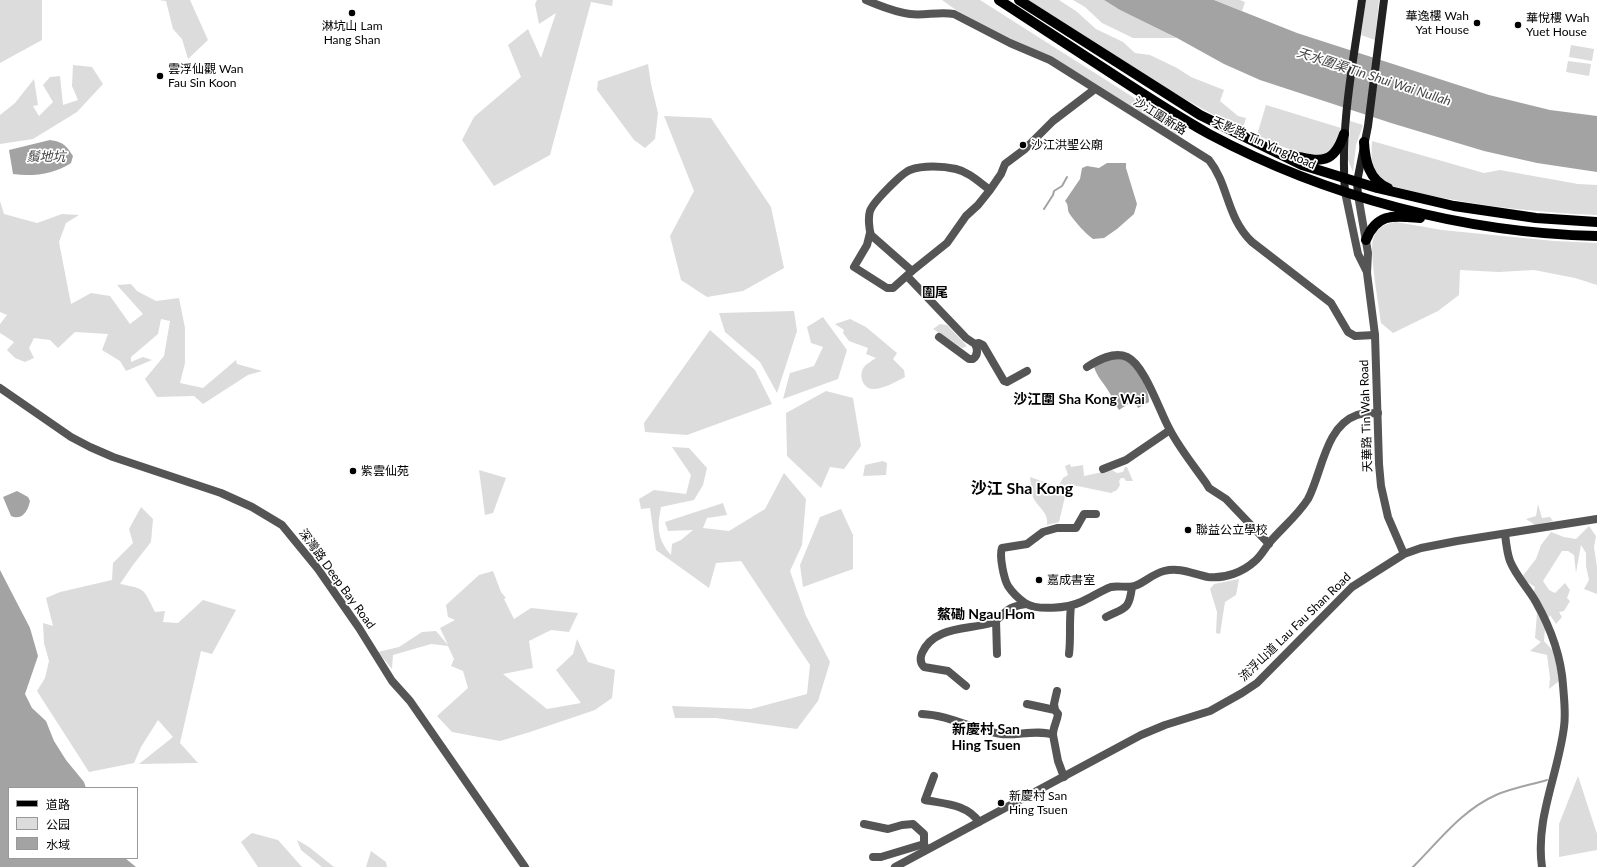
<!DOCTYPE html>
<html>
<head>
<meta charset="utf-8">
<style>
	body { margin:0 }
	#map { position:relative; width:1597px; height:867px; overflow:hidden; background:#fff; font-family:Lato,"Noto Sans SC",sans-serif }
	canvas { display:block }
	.legend { position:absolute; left:8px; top:787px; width:130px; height:72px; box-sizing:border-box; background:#fff; border:1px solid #999; margin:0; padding:5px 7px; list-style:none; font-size:12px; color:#000 }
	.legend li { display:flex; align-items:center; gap:8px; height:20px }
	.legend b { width:20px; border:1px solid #999 }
</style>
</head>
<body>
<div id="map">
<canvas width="1597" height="867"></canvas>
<ul class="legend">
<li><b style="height:5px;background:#000"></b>道路</li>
<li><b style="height:11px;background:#dcdcdc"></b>公园</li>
<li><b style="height:11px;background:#a3a3a3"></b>水域</li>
</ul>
</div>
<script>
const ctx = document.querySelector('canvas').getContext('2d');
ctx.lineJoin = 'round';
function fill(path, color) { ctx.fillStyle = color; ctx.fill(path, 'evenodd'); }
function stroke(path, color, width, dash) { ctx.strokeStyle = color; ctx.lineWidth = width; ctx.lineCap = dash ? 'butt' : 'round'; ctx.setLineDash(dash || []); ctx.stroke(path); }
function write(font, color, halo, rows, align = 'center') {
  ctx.font = font + ' Lato,"Noto Sans SC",sans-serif'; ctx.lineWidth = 3.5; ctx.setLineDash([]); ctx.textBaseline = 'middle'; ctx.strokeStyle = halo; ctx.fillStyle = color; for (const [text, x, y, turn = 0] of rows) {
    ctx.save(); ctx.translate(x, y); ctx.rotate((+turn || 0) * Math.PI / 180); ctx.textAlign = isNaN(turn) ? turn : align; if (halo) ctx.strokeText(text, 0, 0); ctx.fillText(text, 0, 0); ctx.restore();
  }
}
fill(new Path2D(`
	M0,0H42V40L0,63Z
	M158,0H190L208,40L188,59L182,39L173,29L166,1Z
	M537,0H613L612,6L591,2L550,155L494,186L462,140L474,117L521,77L508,45L528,29L541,58L556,13L539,24L535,4Z
	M942,0H980L1139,101L1141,97L1187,126L1179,137L956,10Z
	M1026,0H1059L1076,11L1096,29L1123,42L1135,53L1150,55L1177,68L1191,77L1224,90L1220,101L1238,116L1246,118L1243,128L1219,118L1172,92Z
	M1073,0H1104L1120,10L1177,38H1133L1102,23L1085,7Z
	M1214,0H1240L1245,2L1242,11Z
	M1366,0H1379L1375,40L1361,35Z
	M1571,45L1594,49L1592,61L1569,57Z
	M1568,61L1591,64L1589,76L1566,72Z
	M648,64L651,84L658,113L655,139L645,148L634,140L597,90L598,81Z
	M73,65L92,67L103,84L77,112L33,139L0,144V115L15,103L34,79L38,105L33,106L39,116L53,102L43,85L50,77L60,76L63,105L78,100L72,86Z
	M1266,105L1341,128L1340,137L1327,155C1297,154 1284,148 1257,135Z
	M664,116L711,118L771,207L784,268L743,291L707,297L681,280L670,236L694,191Z
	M1350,121L1363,125L1356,145L1353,172L1348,160Z
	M1372,141L1484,173L1500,170L1578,184L1597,185V215C1527,212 1458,204 1391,186C1370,177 1371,160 1372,141Z
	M0,201L4,214L37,223L62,214L79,215L66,223L59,242L71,304L91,293L110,296L130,324L143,314L117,285L131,284L137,291L156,301L179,298L185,328V363L180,383L203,388L236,360L237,364L262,371L248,375L203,404L194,396L157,397L145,379L164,356L170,321L161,319L158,334L131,357V362L143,357L152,360L126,371L120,361L102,350L108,334L75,332L58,348L50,340L34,338L29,348L34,358L25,362L15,358L7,350L14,342L0,333V324L7,315L0,312Z
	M1396,222L1442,230L1554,241L1597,243V285L1575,278L1534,270L1499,272L1460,270L1459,295L1438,311L1393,333L1381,323C1379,307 1369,251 1373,239C1377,227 1385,224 1396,222Z
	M794,311L797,331L777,393L760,362L725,332L719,313Z
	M823,317L847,350L838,379L783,399L790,373L814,366L823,347L811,343L807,327Z
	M850,319L866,327L897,353L893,359L904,370L905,377C895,382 884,389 873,389C863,389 858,375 864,367C867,363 872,361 876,358L866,354L868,348L849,341L843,333L844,330L835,324Z
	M940,324L947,325L967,346L962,348L933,329Z
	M710,330L755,370L772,404L687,435L645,432L644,423Z
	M826,391L853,398L861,446L844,469L830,467L821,488L787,456L786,413Z
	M672,447L689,448L707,468L703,485L694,500L661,507C657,527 657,539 671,555L672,544L681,540L693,530L668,531L665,522L723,503L727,515L707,518L703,528L729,531L765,509L784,473L806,499L802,545L790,571L806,616L830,662L818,701L797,729L716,718H675L672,706L751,709L807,694L810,665L741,561L716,563L709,588L656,550L650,508L641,509L639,499L654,490L686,494L691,475Z
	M883,461L887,463L886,475L863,476L865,465Z
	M1070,464L1071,467L1083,465L1084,476L1112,470L1117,473L1123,472L1125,467H1127L1133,481H1126L1124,478H1121L1119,481L1120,485L1117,490L1111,493L1068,484L1059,522L1047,525C1049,512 1037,507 1033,497C1031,491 1031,483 1030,477L1058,487L1063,478L1068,475L1065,466Z
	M479,470L506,478L493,513L485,515Z
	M1538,504L1542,518L1550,517L1553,521L1535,525L1526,519L1536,516Z
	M141,507L153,519L151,542L133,565L120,584C146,589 143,588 155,612L165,611L163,622L178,623L203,600L236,610L212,654L201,651L180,743L198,763L139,764L173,737L158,720L141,747L134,763L89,772L37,691L45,678L49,661L44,643L43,623L53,626L46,598L60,592L112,580L113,563L133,543L129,529Z
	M841,509L853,535V569L803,587L800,565L820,517Z
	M1589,526L1596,536L1594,547L1597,567V594L1584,589L1589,580L1586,566V553L1581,545L1576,573L1574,555L1568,551H1562L1543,581L1549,590L1555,593L1565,583L1570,590L1567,598L1570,601L1564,611L1559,612L1562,617L1556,624L1550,615L1545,627L1544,641L1555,653L1559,681L1549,689L1550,678L1547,655L1530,651L1541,642L1535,638L1537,613L1531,602L1535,587L1521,578L1536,559L1541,545L1551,532L1564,537L1576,539Z
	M493,571L501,592L506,598L504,599L514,619L531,608L578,613L569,632L551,630L529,641L533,668L503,674L547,709L581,703L556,670L573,654L577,639L588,662L615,670L612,698L595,710L530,732L500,741L452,732L437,716L468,688L463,671L451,666L454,659L448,646L431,644L393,655L392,669L378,652L399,647L422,632L436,631L448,645L440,628L455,620L448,617L446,605L479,575Z
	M1239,579L1236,595L1225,602L1220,634L1216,633L1217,612L1210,589L1214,584Z
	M1578,776L1597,834V850L1559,857V824Z
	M252,833L278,840L302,867H258L241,842Z
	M297,840L309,847L334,867H322L301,850Z
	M371,851L386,862L387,867H366Z`), '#dcdcdc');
fill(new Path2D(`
	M1104,0H1214L1297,33L1489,95L1550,110L1597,116V172L1537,163L1484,151L1391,123L1260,80L1224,64L1177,38L1120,10Z
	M50,140C63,142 66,145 73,156L71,163C54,174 33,177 13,174L9,150Z
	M1107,163H1126V168L1137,204L1134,214L1117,229L1104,238L1093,239C1085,233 1075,222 1069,213C1067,209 1069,205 1065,201L1080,179L1082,168L1087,166L1099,168Z
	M1118,357C1120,358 1124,359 1127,360C1136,366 1150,391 1149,402L1138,408L1134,400L1119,410C1115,404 1113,398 1109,392C1104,383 1097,377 1094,367L1102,361Z
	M17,491L28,497L30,501C28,511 22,521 11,516L3,497Z
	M0,570L30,628L38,656L25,694L32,708L46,721L54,741L66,760L84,782L86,788H9V858H125L136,867H0Z`), '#a3a3a3');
stroke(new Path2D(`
	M1044,209L1053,195L1054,191L1062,186L1067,177
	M1413,867C1439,841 1462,810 1496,795C1512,788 1530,785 1547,780`), '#a3a3a3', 2);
stroke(new Path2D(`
	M866,0C880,6 895,12 910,14C925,16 939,11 954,14L1010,43L1050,60L1209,160C1229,185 1226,217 1252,242L1331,303L1348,332L1355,336L1375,335
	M870,233L867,245L854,267L887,288H893L912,271L947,243L966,216L978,205L990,190L1001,174L1005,164L1025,149L1053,121L1095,89
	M912,271L871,235C869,229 868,217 870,211C873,202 902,173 910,170C923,165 943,166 956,169C969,172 979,182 990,190
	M907,276L966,338L975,344L979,343L983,345L1004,381L1007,382L1027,371
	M939,337L969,359H973C978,355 978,350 975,344
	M1087,367C1098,360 1114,351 1127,357C1145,365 1160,413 1170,430C1180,449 1194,466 1206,483L1209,488L1226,499L1269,544
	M1103,469L1126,460L1170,430
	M1096,514H1084L1076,528H1057L1043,532L1027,544L1002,548C999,556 1004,579 1008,586C1012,592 1019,599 1025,603C1037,611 1068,608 1081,602C1091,598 1100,591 1111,587C1119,585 1129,589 1137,585C1146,581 1153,574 1164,571C1180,567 1193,574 1208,577C1225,579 1243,572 1255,561C1261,556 1265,548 1270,542C1282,528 1298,515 1308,499C1322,473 1325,426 1357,415C1363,413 1371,413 1378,413
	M1505,534C1506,543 1507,553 1510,561C1516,576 1528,588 1536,602C1550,627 1561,656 1563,685C1564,699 1566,713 1564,727C1558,775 1535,819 1542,867
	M1106,617C1126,607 1129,610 1132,587
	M996,620L997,654
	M1069,654C1071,638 1069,622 1071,606
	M966,686L948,671L924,667C920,663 920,658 922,653C934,626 967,630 991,623C1000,620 1003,612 1011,608C1015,606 1021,605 1026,604
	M1027,704L1055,710L1058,714C1057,722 1053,727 1053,735
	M1055,710L1054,704L1057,691
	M922,714C950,715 974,730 1001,734C1016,736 1039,729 1053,735L1058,761L1064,777
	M934,776L925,800C945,804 967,804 979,822
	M864,824L888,829L902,825L913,824L924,834V844
	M873,857H881L924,844L926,849`), '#555', 8);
stroke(new Path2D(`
	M1345,192L1358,254L1367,272
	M1358,195L1368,253L1367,273L1375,335L1379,464L1381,486L1388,517L1404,554
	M0,388L71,437L90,447L113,457L221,493L252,507L282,525L318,569L359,628L392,681L410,701L525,867
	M895,867L1141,735L1165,725L1210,711L1242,693L1257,683L1352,587L1404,554L1421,548L1457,541L1597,519`), '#555', 8);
stroke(new Path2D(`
	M1345,192C1340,127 1353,63 1362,0
	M1358,195L1357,182L1368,126L1384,0`), '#222', 8);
stroke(new Path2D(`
	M999,0C1037,25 1076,50 1114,75C1146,96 1177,116 1209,134C1327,197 1464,233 1597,236
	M1019,0L1200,115L1302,165L1377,188L1454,206L1536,218L1597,222
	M1364,142C1365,161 1369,180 1388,188
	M1289,155C1319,161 1333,167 1344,134
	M1366,240C1377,212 1395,216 1420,218`), '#000', 10);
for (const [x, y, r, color] of [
	[352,13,4,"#000"],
	[1477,23,4,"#000"],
	[1518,25,4,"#000"],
	[160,76,4,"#000"],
	[1023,145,4,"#000"],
	[353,471,4,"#000"],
	[1188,530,4,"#000"],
	[1039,580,4,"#000"],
	[1001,803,4,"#000"]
]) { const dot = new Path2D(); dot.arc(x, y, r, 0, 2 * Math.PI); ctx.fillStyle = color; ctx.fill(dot); stroke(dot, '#fff', 1.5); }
write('12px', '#000', '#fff', [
	["華逸樓 Wah",1469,16,"right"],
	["Yat House",1469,30,"right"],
	["華悅樓 Wah",1526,18],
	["Yuet House",1526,32],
	["淋坑山 Lam",352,26,"center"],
	["Hang Shan",352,40,"center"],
	["雲浮仙觀 Wan",168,69],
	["Fau Sin Koon",168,83],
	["沙江洪聖公廟",1031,145],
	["紫雲仙苑",361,471],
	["聯益公立學校",1196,530],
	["嘉成書室",1047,580],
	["新慶村 San",1009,796],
	["Hing Tsuen",1009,810]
], 'left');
write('12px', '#000', '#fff', [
	["沙江圍新路",1160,116,32],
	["天影路 Tin Ying Road",1264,143,24],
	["天華路 Tin Wah Road",1366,416,-92],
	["深灣路 Deep Bay Road",337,579,54],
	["流浮山道 Lau Fau Shan Road",1295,627,-44]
]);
write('italic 13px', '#444', '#fff', [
	["天水圍渠 Tin Shui Wai Nullah",1374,77,18],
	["鬚地坑",46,157]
]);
write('bold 13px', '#000', '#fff', [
	["圍尾",935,293]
]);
write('bold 14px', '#000', '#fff', [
	["沙江圍 Sha Kong Wai",1079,399],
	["鰲磡 Ngau Hom",986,614],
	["新慶村 San",986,729],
	["Hing Tsuen",986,745]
]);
write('bold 16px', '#000', '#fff', [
	["沙江 Sha Kong",1022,489]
]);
</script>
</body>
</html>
